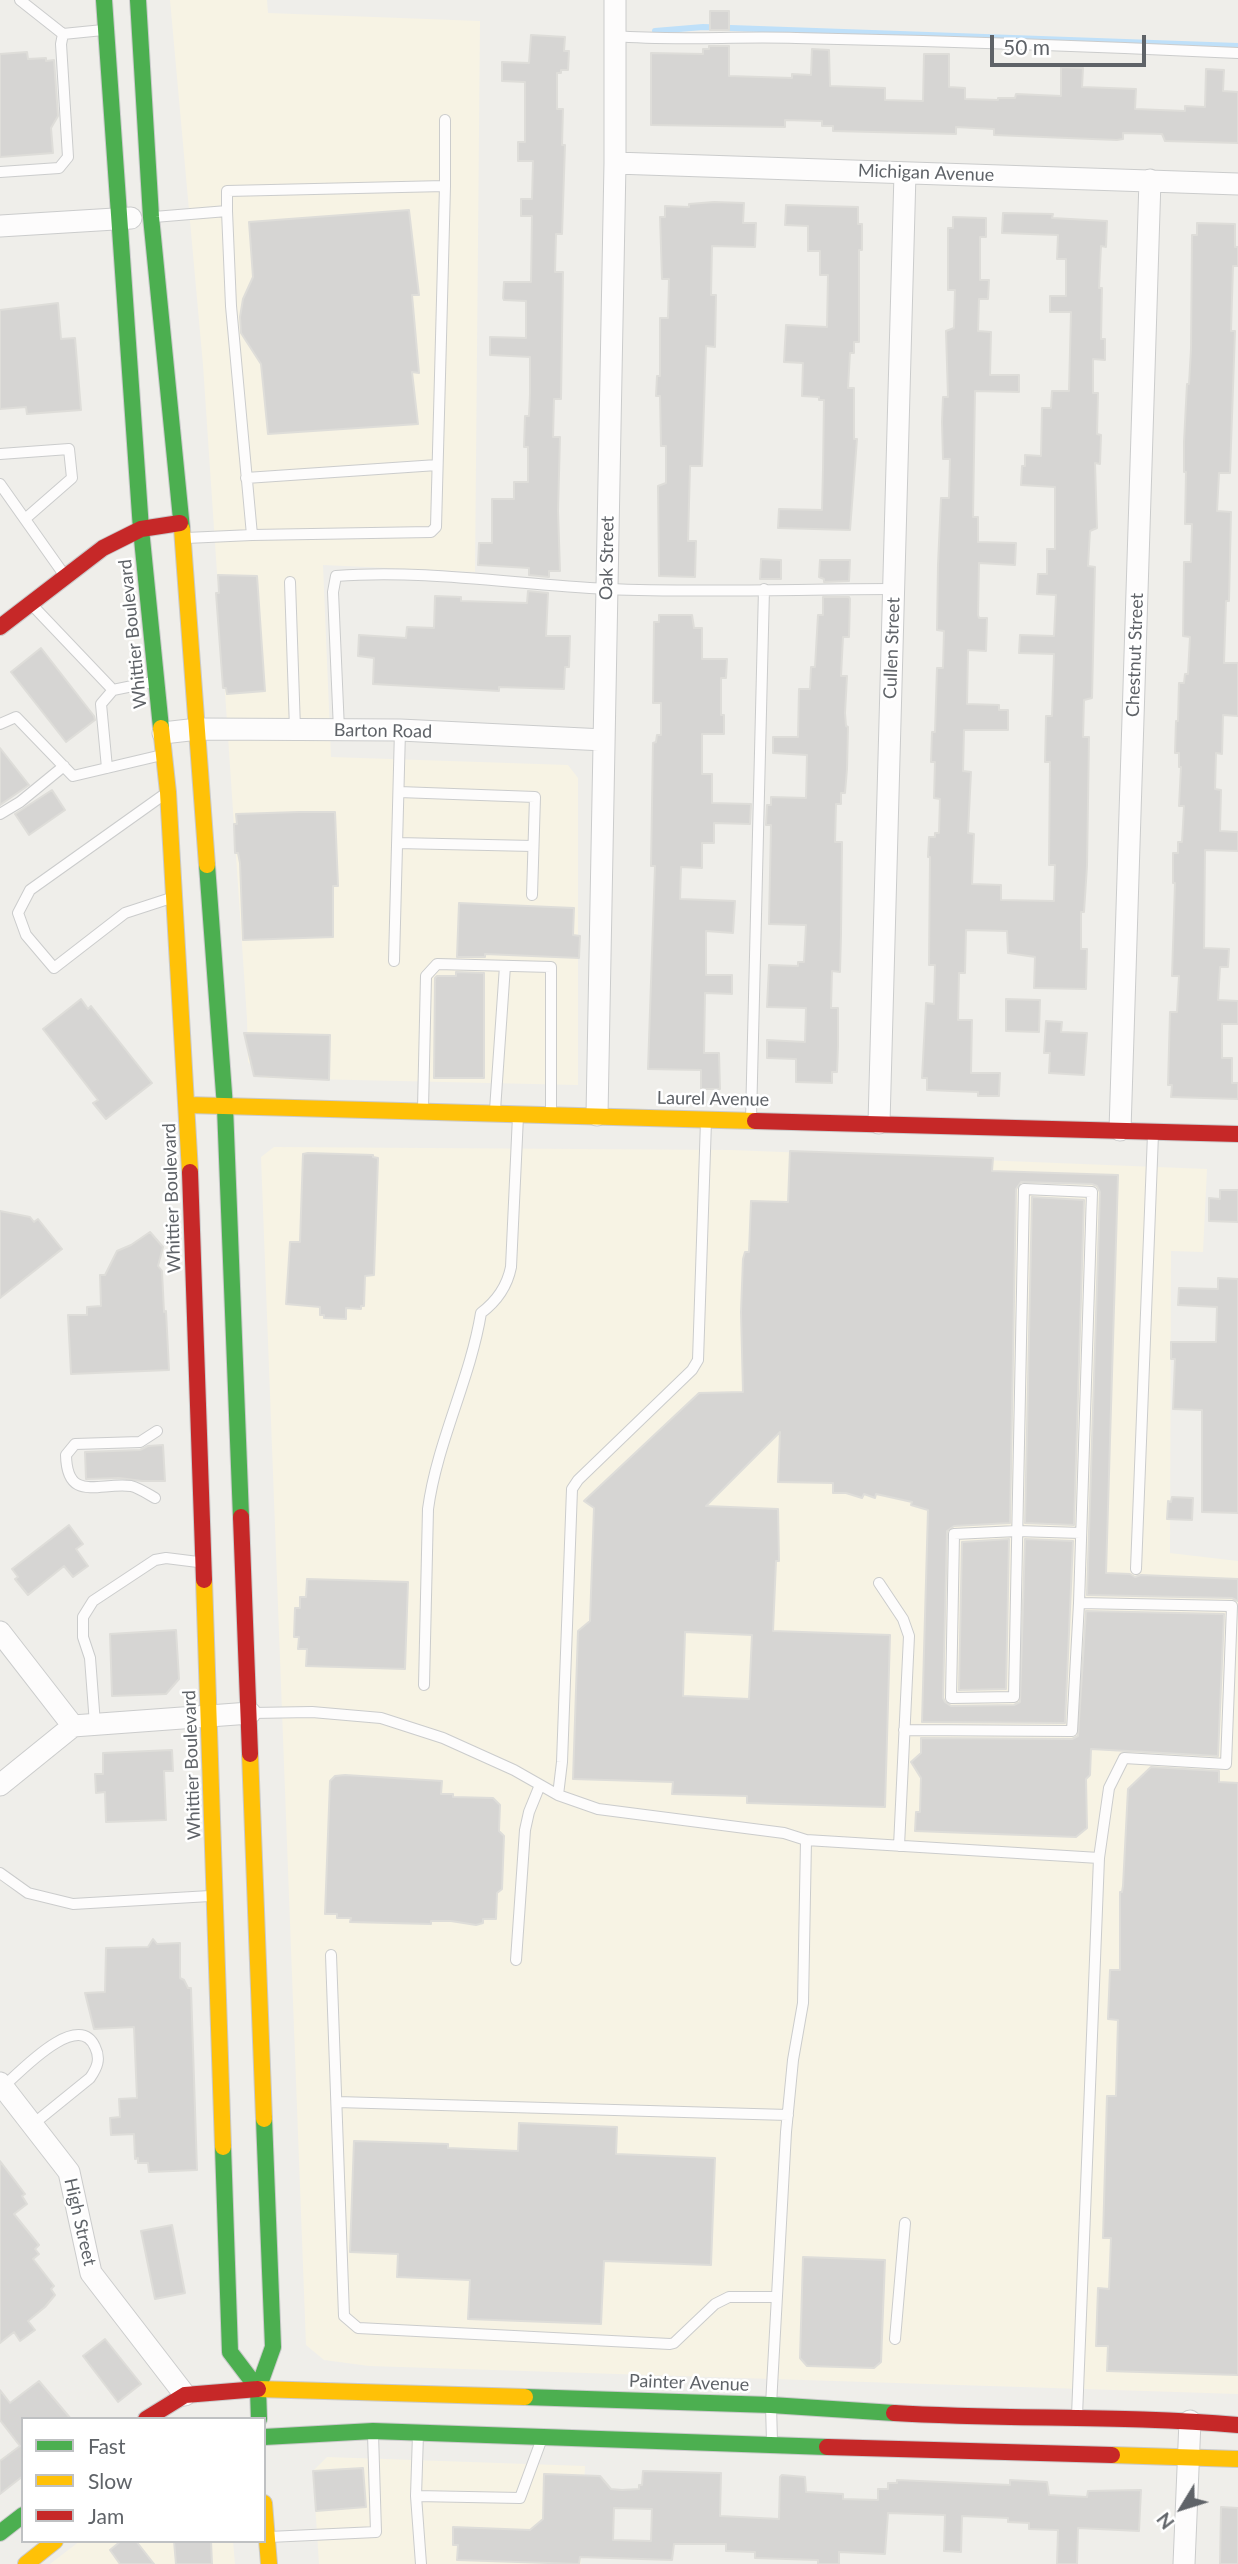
<!DOCTYPE html>
<html>
<head>
<meta charset="utf-8">
<style>
	body { margin:0 }
	#map { position:relative; width:1238px; height:2564px; overflow:hidden; background:#efeeea; font-family:Lato,sans-serif }
	canvas { display:block }
	.legend { position:absolute; left:21px; top:2417px; width:245px; height:126px; box-sizing:border-box; background:#fff; border:2px solid #bfc1c3; margin:0; padding:9px 12px; list-style:none; font-size:21px; color:#5f6368 }
	.legend li { display:flex; align-items:center; gap:14px; height:35px }
	.legend b { width:35px; border:2px solid #bfc1c3 }
	.north { position:absolute; left:1147px; top:2473px; width:70px; height:70px; -webkit-text-stroke:5px #fff; paint-order:stroke; rotate:232deg; font-size:19px; font-weight:700; line-height:28px; text-align:center; color:#5f6368 }
	.north::after { content:''; display:block; margin:auto; width:24px; height:32px; background:#5f6368; clip-path:polygon(50% 0,100% 100%,50% 72%,0 100%) }
	.scale { position:absolute; left:990px; top:35px; width:156px; height:32px; box-sizing:border-box; border:4px solid #5f6368; border-top:0; padding-left:9px; font-size:21px; line-height:24px; white-space:nowrap; color:#5f6368; -webkit-text-stroke:5px #fff; paint-order:stroke }
</style>
</head>
<body>
<div id="map">
<canvas width="1238" height="2564"></canvas>
<ul class="legend">
<li><b style="height:9px;background:#4caf50"></b>Fast</li>
<li><b style="height:9px;background:#ffc107"></b>Slow</li>
<li><b style="height:9px;background:#c62828"></b>Jam</li>
</ul>
<div class="north">N</div>
<div class="scale">50 m</div>
</div>
<script>
const ctx = document.querySelector('canvas').getContext('2d');
ctx.lineJoin = 'round';
function fill(path, color) { ctx.fillStyle = color; ctx.fill(path, 'evenodd'); }
function stroke(path, color, width, dash) { ctx.strokeStyle = color; ctx.lineWidth = width; ctx.lineCap = dash ? 'butt' : 'round'; ctx.setLineDash(dash || []); ctx.stroke(path); }
function write(font, color, halo, rows, align = 'center') {
  ctx.font = font + ' Lato,sans-serif'; ctx.lineWidth = 5; ctx.setLineDash([]); ctx.textBaseline = 'middle'; ctx.strokeStyle = halo; ctx.fillStyle = color; for (const [text, x, y, turn = 0] of rows) {
    ctx.save(); ctx.translate(x, y); ctx.rotate((+turn || 0) * Math.PI / 180); ctx.textAlign = isNaN(turn) ? turn : align; if (halo) ctx.strokeText(text, 0, 0); ctx.fillText(text, 0, 0); ctx.restore();
  }
}
fill(new Path2D(`
	M170,0H267L268,13L480,21L475,572L323,565L331,757L568,765L578,778V1085L265,1078L248,1062L247,1019L203,365Z
	M274,1147L732,1150L1207,1169L1203,1252L1171,1251L1170,1553L1238,1561V2394L369,2366L324,2360L306,2345L261,1157Z
	M327,2457L585,2466L581,2564H319L313,2471Z
	M80,2541H233L235,2564H50Z`), '#f7f3e4');
stroke(new Path2D(`
	M655,31L703,27L1238,46`), '#bfe0f9', 6);
const building = new Path2D(`
	M710,11H729V30H710Z
	M531,35L565,37L564,51H569L568,70H561V73H557V109H563L562,145H565L562,234H556L555,272H563L561,399H554L553,437H560L558,511L560,571H549V577L529,575V568L478,565L479,543H492V499H514V482H528V447H524L525,416H529L530,394V357L490,355V337L526,338V301L504,300L503,298L504,282H531L532,216H521V199H532L533,161H518V142H525V82L502,81V62L529,63Z
	M709,46H729V76L792,78V74L811,75L812,49L829,50L830,86L885,88V100L923,101L924,54H949V87L965,88V99L998,100V98H1015L1016,94L1061,96V67L1083,68L1082,87L1136,89L1135,109L1185,111V106L1205,107L1206,69L1224,70L1223,91L1238,92V143L1165,141L1162,134L1123,133V139L1117,140L994,135V129L956,127V134L833,131V126H822V121L785,120V127L651,125V53L703,54V49H709Z
	M27,52L28,59L46,58V61L54,60L58,116L51,128L53,153L0,157V54Z
	M714,202L744,203L743,223H756L755,247L712,246L711,295H716L715,347L706,346L702,466H690L688,541H696L695,577L659,576L658,486L666,483V446H661L660,396H656L657,376H660V318H668L669,279H662L660,217H665V206L689,207V204Z
	M786,205L858,207V224H862V250H859V342H854V353H850L848,388H854V439H857L850,530L778,528L779,509L822,510L823,470L824,400H819V397L802,396L803,363L784,362L786,325L827,327L828,275H820V251H808V226L785,225Z
	M409,210L419,295H412L419,373L412,372L418,424L268,434L261,364L241,333L240,317L243,299L253,277L249,222Z
	M1003,213L1053,214L1052,218L1107,221L1106,247L1101,246L1099,288H1102L1101,339H1105V360L1093,359V393H1098L1097,434L1101,435L1100,464L1095,463L1097,528L1090,531L1088,566L1095,567L1092,698L1084,700L1083,737H1089L1087,866L1084,912H1081V949H1087L1086,989L1034,988L1035,957L1008,953L1007,931L966,930L965,973H959L958,1020H972L971,1073H1000L999,1096H978V1092L927,1090V1078H922L926,1003L934,1004L935,965H929L930,857H928L929,837H935V833H939L940,799L934,798L935,762H931L932,732H935L937,668H943L944,631L937,630L938,565L941,498H949L950,459H943L942,422L943,397H948L946,331L954,328L955,290H948V228H953V217L986,218V237H980V280H989L988,299H979L978,331L991,332L990,375H1019V392L975,391L973,517H978V542L1016,543L1015,565L979,563L978,615L979,618H987L986,651L968,650L967,704L999,705V710H1008V730H964L963,771L971,772L968,833L974,834L972,884L1001,885V900L1054,901L1055,865H1049L1050,762H1045L1046,716H1052L1054,654L1019,653L1020,635L1054,636L1056,595L1037,594L1038,574H1047V549H1055V487L1021,485L1022,466H1025V455L1041,456L1042,408H1051L1052,391H1069L1071,312H1050V296H1066V259H1057L1058,235L1002,233Z
	M1197,223L1235,224V247H1238V266H1233L1231,331H1235L1230,473H1219L1217,511L1231,512L1229,601H1226L1224,663H1238V716L1223,715L1222,754L1216,753L1215,789L1221,790L1220,831L1238,832V851L1205,850L1204,948L1229,949L1228,967H1220L1218,1000L1238,1001V1024H1222V1058H1232V1083H1238V1099L1171,1097L1172,1085H1168L1170,1012H1177L1179,976H1172L1175,883H1173V853H1178V842H1182L1184,806H1179L1181,767H1179V753H1175L1176,721H1178L1179,683H1184L1185,674H1188L1190,637L1183,636L1184,562H1191L1192,524H1185L1186,472H1184V442L1187,384H1189L1191,349L1192,235H1197Z
	M58,303L61,339L75,338L81,410L27,414L26,407L0,409V310Z
	M761,559L781,560V579H760Z
	M820,560H850L849,581L824,582V579L819,577Z
	M218,575L257,576L265,691L227,694L226,688H223L216,593H219Z
	M528,591L548,593L546,636H570L569,667H565L564,689L499,687V691L373,684L374,658L358,656L359,635L406,638L407,627L434,628L435,596L461,597V601L527,603Z
	M823,597H849L850,599L849,637H843L841,676H847L845,713L846,726L848,727L847,769L845,793H841V804H836L835,842H842V848L841,934L840,972L832,971L831,1008H838V1046L837,1072H832V1083L796,1082V1059L767,1058V1040L805,1042L806,1008L767,1007L769,965L798,966V962H804L806,925L769,924L771,825H766L767,805H771V797L806,798L807,755L773,753V737H798L799,689H810L811,667H815L818,615H823Z
	M659,615H692L694,628H702V659H727L726,678H721V715H724V734H702V774H712V803L751,804L750,824L714,823V843H702V868L681,867L680,899L735,901L733,933L706,931V975H732V994L705,993L704,1053H719L720,1089H701V1070L648,1069L655,866H651L653,743L656,742L657,735H661V703H653L654,622H659Z
	M41,648L94,716L95,720L66,742L11,672Z
	M0,748L29,785L0,805Z
	M52,790L65,810L29,835L15,814Z
	M299,812H335L338,886H333V937L243,940L240,863L238,853H235L234,824H237L236,814Z
	M459,903L574,908L573,935L580,936L579,958L485,954V957H457Z
	M456,972L484,973V1078H434L435,978L437,976H456Z
	M81,999L88,1009L91,1006L152,1083L106,1119L93,1103L98,1100L43,1029Z
	M1006,999L1040,1000L1039,1032L1006,1031Z
	M1046,1021L1062,1022L1061,1032L1087,1033L1084,1075L1049,1073L1050,1053H1044Z
	M244,1033L330,1035L329,1080L254,1076Z
	M790,1151L993,1158L992,1171L1118,1175L1106,1573L1130,1574L1135,1577L1141,1575L1238,1579V1601L1232,1598L1087,1595L1100,1192L1097,1186L1092,1184L1021,1182L1016,1189L1010,1523L954,1526L947,1531L943,1698L945,1702L951,1706L1014,1705L1020,1702L1025,1539L1073,1541L1065,1723L922,1722L928,1510L911,1505L912,1502L876,1494L875,1498L864,1494L862,1498L846,1493H833V1483L778,1482L780,1432L706,1506L778,1509L779,1561H776L773,1631L890,1635L885,1807L747,1803V1796L672,1794L673,1782L573,1779L578,1631L590,1621L594,1508L584,1501L699,1393L743,1392L741,1312L743,1259L745,1252H749L751,1201L788,1202ZM685,1632L752,1635L749,1699L683,1696Z
	M308,1153L373,1155V1157L378,1158L374,1275L365,1276L364,1306H361V1309L346,1308V1319L324,1318V1315H320V1307L286,1304L290,1242H300L303,1154Z
	M1220,1190H1238V1222L1209,1221V1198L1220,1199Z
	M1032,1197L1084,1200L1074,1525L1025,1523Z
	M0,1211L30,1217L34,1222L38,1219L62,1249L0,1298Z
	M150,1232L163,1247L158,1266L162,1271L164,1312L166,1311L169,1370L71,1374L68,1315H87V1307L101,1306L100,1275H105L117,1251L131,1245Z
	M1218,1278L1238,1279V1513L1202,1512V1410L1173,1409L1175,1359H1171V1342H1216L1217,1307L1178,1305L1179,1288L1218,1289Z
	M163,1445L165,1481H142L119,1478L86,1479L85,1452L140,1450L148,1446Z
	M1172,1497L1193,1498L1192,1520L1167,1519L1168,1501L1171,1502Z
	M69,1525L83,1544L76,1549L88,1566L73,1577L64,1566L28,1595L15,1579L18,1577L12,1569Z
	M1009,1539L1006,1689L959,1690L962,1542Z
	M307,1579L408,1582L405,1669L306,1666L307,1649H298L299,1637H294L295,1608H300V1597H306Z
	M1086,1611L1224,1614L1218,1756L1091,1749L1090,1775L1086,1779L1087,1828L1076,1837L915,1831L916,1812H920L921,1778L911,1762L921,1753V1738L1072,1739L1078,1736Z
	M176,1630L179,1679L166,1694L112,1696L110,1634Z
	M172,1750L173,1771H164L166,1820L106,1822L105,1792L96,1793L95,1774H103V1753Z
	M1151,1767L1219,1771V1782L1238,1783V2375L1107,2371L1108,2346H1096L1098,2288L1109,2289L1111,2238H1103L1107,2096H1116L1118,2020L1108,2019L1110,1970H1120V1892H1122L1123,1886L1128,1789Z
	M345,1775L442,1781L441,1794H453V1797L493,1798L500,1805L499,1831L504,1836L502,1889L497,1893L496,1919H483V1923L476,1925L451,1921H431V1924L350,1922L351,1918H337V1914H325L330,1781L335,1776Z
	M153,1939L157,1944L180,1943V1978L184,1980L188,1988H191L197,2170L149,2172L148,2163H138V2158L135,2159L134,2134L111,2135L110,2118L120,2117L119,2099L137,2098L134,2027L94,2029L85,1993L105,1992L106,1948L148,1947Z
	M519,2123L617,2127L616,2154L715,2158L711,2265L604,2261L601,2324L468,2319L470,2280L397,2277L398,2254L350,2252L354,2141L448,2144V2148L518,2151Z
	M0,2161L25,2194L22,2196L27,2204L14,2214L39,2245L35,2249L39,2254L33,2259L54,2286L51,2289L55,2295L45,2307L28,2321L35,2330L20,2341L14,2332L0,2343Z
	M172,2225L185,2293L155,2299L141,2231Z
	M803,2257L885,2260L881,2362L874,2368L807,2366L800,2358Z
	M105,2339L141,2384L118,2402L83,2356Z
	M39,2381L71,2419H23V2476L0,2494V2461L20,2446L0,2420V2390L10,2403Z
	M363,2468L366,2507L316,2511L313,2471Z
	M643,2471L721,2473L720,2516L779,2519L780,2477L782,2475L805,2477L806,2492L843,2494V2499L878,2500V2489H888V2483H897V2480L1010,2485V2480L1030,2481L1047,2482L1049,2495L1087,2497L1088,2491L1141,2490L1139,2531L1078,2528L1077,2564H1057L1058,2530L1029,2529V2523L1008,2522V2518L962,2516L961,2552L944,2551L945,2515L888,2513L885,2554L839,2552V2564H818V2560L755,2558V2552L726,2551V2544H674L672,2560L580,2557L579,2564L457,2560L458,2545H453V2527L530,2530L543,2519L544,2474L600,2476L611,2489L622,2490L639,2489V2485H642ZM614,2508L652,2509L651,2541L613,2540Z
	M1221,2507L1238,2508V2564H1220Z
	M121,2541H136L154,2564H120L110,2550Z
	M174,2541H211L212,2564H176Z`);
fill(building, '#d6d5d3');
stroke(building, '#deddd9', 2);
const lane = new Path2D(`
	M20,0L63,34L103,30
	M615,36C675,41 735,36 796,38C943,41 1091,46 1238,53
	M0,172L59,168L68,157L61,44L63,34
	M445,186V120
	M227,211V191L445,186L436,527L431,532L252,535
	M154,217L227,211L231,306L252,535L186,538
	M0,454L69,449L72,478L25,519
	M246,478L437,465
	M0,484L65,576
	M290,582L295,729
	M33,606L113,690
	M0,724L16,717L73,776L162,755
	M339,730L333,592L336,576C426,569 517,585 607,589C702,593 798,589 893,589
	M107,768L101,704L113,690L152,682
	M399,792L535,797L532,895
	M162,796L30,890L18,913L26,935L54,968L125,913L171,898
	M0,814L20,802L64,766
	M397,843L533,846
	M394,961L400,730
	M423,1108L426,976L437,964L551,967V1111
	M495,1110L505,966
	M751,1119L764,589
	M155,1498C148,1494 139,1488 131,1486C99,1482 67,1503 66,1455L75,1444L140,1442L157,1431
	M1136,1569L1153,1134
	M879,1583L903,1619L909,1636L899,1846
	M424,1685L428,1509C437,1442 470,1380 481,1313C497,1301 507,1287 511,1267L518,1116
	M252,1713L312,1712L381,1718L443,1738L514,1770L558,1795L598,1809L784,1833L806,1840L1099,1858
	M95,1724L90,1658L83,1637V1617L93,1601L155,1560L166,1558L198,1562
	M904,1730L1072,1731L1079,1603
	M558,1795L562,1762L572,1489L578,1480L692,1370L698,1360L706,1121
	M0,1873L28,1893L73,1904L210,1896
	M331,1955L344,2316L358,2328L670,2344L674,2343L715,2304L729,2297H777
	M516,1960L525,1830L529,1812L540,1785
	M3,2087C19,2073 78,2009 95,2047C101,2059 97,2068 90,2078L32,2125
	M337,2102L788,2115
	M895,2339L905,2223
	M1077,2416L1099,1858L1109,1788L1124,1758L1226,1764L1232,1606L1079,1603L1092,1192L1024,1189L1014,1697L951,1698L954,1534L1017,1531L1081,1533
	M418,2434L416,2496L421,2564
	M772,2442L771,2405L786,2132L793,2060L803,2003L806,1840
	M416,2496L520,2498L541,2441
	M269,2537L376,2532L373,2434`);
const street = new Path2D(`
	M615,163L1238,184
	M0,226L131,218
	M163,733L198,729L400,730L604,740
	M597,1115L615,163V0
	M879,1123L905,173
	M1120,1130L1150,180
	M0,1632L73,1726
	M0,1785L73,1726L250,1713
	M0,2083L69,2172L91,2273L185,2395
	M1184,2564L1190,2421`);
const fast = new Path2D(`
	M104,0L141,529L161,728
	M138,0L151,217L182,529
	M207,865L225,1107L241,1517
	M223,2147L230,2352L258,2389
	M525,2397L771,2405L894,2413
	M259,2419L258,2389L273,2347L264,2119
	M264,2437L373,2431L827,2447
	M0,2533L23,2515`);
const slow = new Path2D(`
	M182,529L207,865
	M161,728L168,792L190,1172
	M188,1105L755,1121
	M204,1580L223,2147
	M250,1754L264,2119
	M258,2389L525,2397
	M1112,2455L1238,2459
	M264,2503L269,2564
	M26,2564L55,2541`);
const jam = new Path2D(`
	M0,627L103,548L141,529L180,523
	M755,1121L1238,1134
	M190,1172L204,1580
	M241,1517L250,1754
	M894,2413C1008,2420 1124,2415 1238,2425
	M146,2419L185,2395L258,2389
	M827,2447L1112,2455`);
stroke(lane, '#cbcccc', 12);
stroke(street, '#cbcccc', 23);
stroke(fast, '#cacacb', 18);
stroke(slow, '#cacacb', 18);
stroke(jam, '#cacacb', 18);
stroke(lane, '#fdfcfc', 10);
stroke(street, '#fdfcfc', 21);
stroke(fast, '#4caf50', 16);
stroke(slow, '#ffc107', 16);
stroke(jam, '#c62828', 16);
write('18px', '#5f6368', '#fff', [
	["Michigan Avenue",926,173,2],
	["Oak Street",607,558,-89],
	["Whittier Boulevard",133,634,-96],
	["Cullen Street",892,648,-88],
	["Chestnut Street",1135,655,-88],
	["Barton Road",383,731,1],
	["Laurel Avenue",713,1099,1],
	["Whittier Boulevard",172,1198,-92],
	["Whittier Boulevard",192,1765,-92],
	["High Street",80,2222,77],
	["Painter Avenue",689,2383,2]
]);
</script>
</body>
</html>
